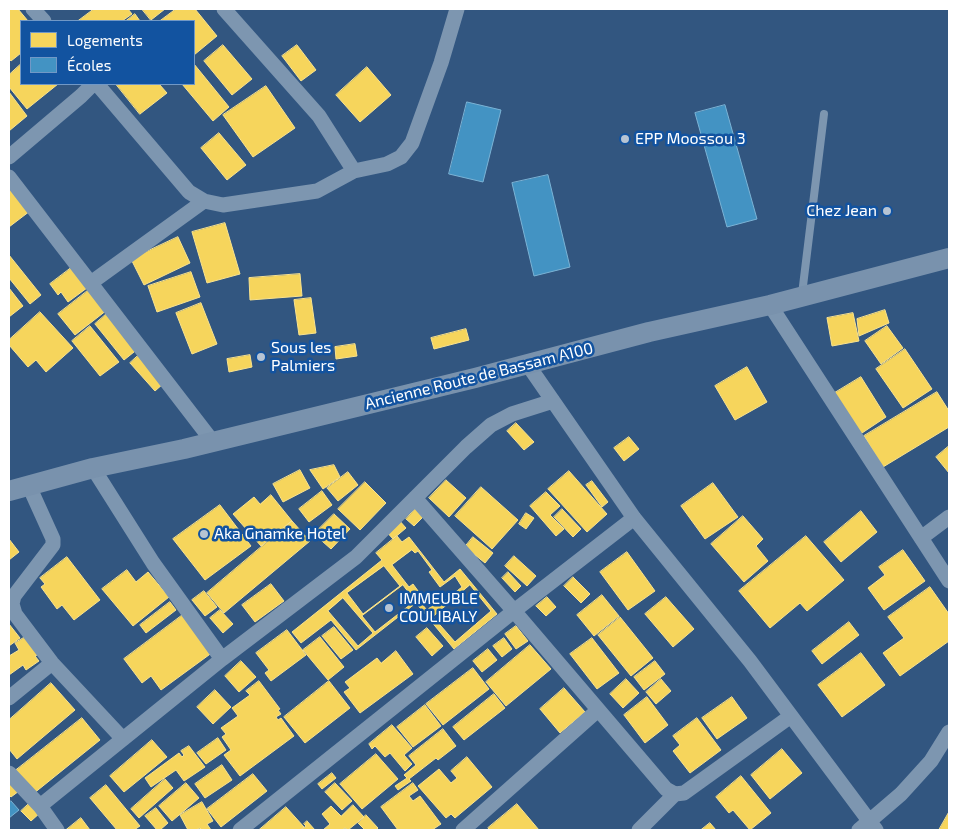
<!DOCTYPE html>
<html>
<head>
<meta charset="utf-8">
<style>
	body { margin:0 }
	#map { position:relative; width:958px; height:839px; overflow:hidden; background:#325680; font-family:"Exo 2",sans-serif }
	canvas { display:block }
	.frame { position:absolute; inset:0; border:10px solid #fff; pointer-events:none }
	.legend { position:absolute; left:20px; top:20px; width:175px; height:65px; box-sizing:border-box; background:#1253a0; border:1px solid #7198c6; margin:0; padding:6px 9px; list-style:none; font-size:15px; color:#fff }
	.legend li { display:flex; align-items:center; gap:10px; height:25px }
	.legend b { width:25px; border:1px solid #7198c6 }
</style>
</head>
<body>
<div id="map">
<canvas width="958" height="839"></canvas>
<div class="frame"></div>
<ul class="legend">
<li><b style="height:14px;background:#f6d55c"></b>Logements</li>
<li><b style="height:14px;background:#4393c3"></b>Écoles</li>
</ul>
</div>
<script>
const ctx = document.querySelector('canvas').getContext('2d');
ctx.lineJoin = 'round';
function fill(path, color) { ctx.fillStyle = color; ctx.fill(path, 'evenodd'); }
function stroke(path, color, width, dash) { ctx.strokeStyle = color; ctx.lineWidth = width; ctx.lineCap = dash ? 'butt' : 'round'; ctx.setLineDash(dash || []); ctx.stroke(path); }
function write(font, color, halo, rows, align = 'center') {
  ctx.font = font + ' "Exo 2",sans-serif'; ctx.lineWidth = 5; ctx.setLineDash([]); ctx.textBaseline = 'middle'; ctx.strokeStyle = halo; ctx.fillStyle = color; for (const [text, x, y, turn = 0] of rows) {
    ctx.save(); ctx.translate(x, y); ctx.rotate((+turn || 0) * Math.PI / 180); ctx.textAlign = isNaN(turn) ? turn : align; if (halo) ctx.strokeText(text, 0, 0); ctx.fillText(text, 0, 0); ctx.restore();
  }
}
const homes = new Path2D(`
	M9,9H18L28,21H21V53L11,61L9,59Z
	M94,9H128L132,14L122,21H78Z
	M142,9H165L151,20Z
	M176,9H195L217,36L194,55V21H160Z
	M135,14L140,21H126Z
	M223,45L252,79L232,95L204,61Z
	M297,45L316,70L301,81L282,56Z
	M21,64V84H58L27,109L9,87V75Z
	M194,64L229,107L213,121L182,84H194Z
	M367,67L391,95L360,122L336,95Z
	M116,84H159L167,93L140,114Z
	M266,86L295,128L253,157L223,115Z
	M9,92L27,116L9,131Z
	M219,133L246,165L227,180L201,148Z
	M9,184L30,211L9,227Z
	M225,223L240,274L207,283L192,232Z
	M178,237L190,263L144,285L131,259Z
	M9,255L41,295L30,304L9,278Z
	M75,265L91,285L68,302L61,292L58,295L50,284Z
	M191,272L200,297L157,312L148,286Z
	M300,274L302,296L250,300L249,278Z
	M9,288L23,306L9,317Z
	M90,289L107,310L75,335L58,314Z
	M311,298L316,333L299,335L294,300Z
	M201,303L217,344L192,354L176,313Z
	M885,310L889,323L859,336L857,319Z
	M110,311L139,348L124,360L95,324Z
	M40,312L73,348L46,372L36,360L28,367L9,345V340Z
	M853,313L859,341L832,346L827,318Z
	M90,326L119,362L100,376L72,341Z
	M887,326L903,348L881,364L865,341Z
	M466,329L469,340L434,349L431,338Z
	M355,344L357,356L336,359L335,347Z
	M905,349L932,389L903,408L876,369Z
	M140,354L164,383L155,391L130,363Z
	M250,355L252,367L229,372L227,359Z
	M747,367L767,402L735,420L715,386Z
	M861,377L886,417L859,435L833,394Z
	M937,392L949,411V427L883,467L864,436Z
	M516,423L534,442L524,450L507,431Z
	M629,437L639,449L624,461L614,448Z
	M949,446V473L936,457Z
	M334,465L340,477L323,489L310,470Z
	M300,470L310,488L283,502L273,484Z
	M569,471L607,514L587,532L548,489Z
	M348,472L358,485L338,501L327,488Z
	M446,480L466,498L449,517L429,498Z
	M592,481L608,502L602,507L586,485Z
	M365,482L386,503L360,530L338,509Z
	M713,483L738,517L705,539L681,506Z
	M481,487L518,520L492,549L455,516Z
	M322,491L332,505L309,522L299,509Z
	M546,492L560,506L550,515L564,529L556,536L530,506Z
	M271,495L292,521L261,546L233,514L254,497L260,504Z
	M220,505L251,546L205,580L173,539Z
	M416,508L425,515L414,526L406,519Z
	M562,509L581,529L573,537L554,517Z
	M861,511L877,532L841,562L824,542Z
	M526,513L534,518L526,529L519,524Z
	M334,514L350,529L331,549L314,534Z
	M743,516L763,539L756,546L768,561L744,582L711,544Z
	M398,519L406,528L393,539L385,530Z
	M292,521L310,541L224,613L207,593Z
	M397,536L402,542L409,537L444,582L460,569L497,614L454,649L416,603L356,650L331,620L301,643L292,632L382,560L376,553Z
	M806,536L844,580L807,611L800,603L770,628L739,591Z
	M473,537L493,553L485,563L465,547Z
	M9,539L19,552L9,560Z
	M412,550L415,553L418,551L432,570L429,572L440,587L455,576L462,587L444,601L442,598L427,610L420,602L424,599L413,584L409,587L392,565Z
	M903,550L925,581L884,610L868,588L885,575L879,567Z
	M627,552L655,591L628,610L600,572Z
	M514,556L536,576L527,586L505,566Z
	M67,557L100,600L74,620L62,605L57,609L41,587L45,584L40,578Z
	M384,566L400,586L363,614L347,593Z
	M127,570L136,582L148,572L169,597L133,626L102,589Z
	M508,572L521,586L515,592L502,578Z
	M573,577L590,594L581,603L564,586Z
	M271,584L284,601L255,622L242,605Z
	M403,585L415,601L375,632L362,616Z
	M470,585L491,611L455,642L433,617Z
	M930,587L949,614V641L900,676L883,653L904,638L888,617Z
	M204,591L217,607L205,616L192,600Z
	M602,595L619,616L594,636L577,615Z
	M547,597L556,607L546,616L536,606Z
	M666,597L694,629L673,647L645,614Z
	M343,598L373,633L358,646L328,611Z
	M170,602L176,610L146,633L140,625Z
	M220,610L233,624L223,633L210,618Z
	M184,614L213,652L161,690L151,676L142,683L124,659Z
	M620,617L653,658L631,676L598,635Z
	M849,622L859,635L822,664L812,651Z
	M9,624L20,638L9,646Z
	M516,626L528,641L516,649L505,634Z
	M334,627L353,650L341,659L322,636Z
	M427,628L443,646L432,656L416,637Z
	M287,630L306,655L271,681L265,673L269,670L256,653Z
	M27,636L39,654L35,656L39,661L26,670L23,665L9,675V656L19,650L15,643Z
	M320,637L344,667L328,680L303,650Z
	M504,638L512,649L502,657L493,646Z
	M592,638L619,673L597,689L570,654Z
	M530,645L551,669L506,706L486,682Z
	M488,649L497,660L482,672L473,661Z
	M396,651L413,674L360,713L344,692L350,688L345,682L377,658L381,663Z
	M861,653L885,685L842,717L818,685Z
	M241,661L256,677L239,692L225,676Z
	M655,661L665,674L644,690L634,677Z
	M473,668L489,689L443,725L426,704Z
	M626,679L639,693L623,708L610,694Z
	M661,679L671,691L656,704L646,692Z
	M259,681L280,709L278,710L281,714L276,717L278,720L281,718L294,736L240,776L224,755L231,750L222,737L226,734L221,728L238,716L232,708L250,695L246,691Z
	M329,681L350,708L305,743L284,717Z
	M51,683L75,710L17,759L9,749V720Z
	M564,688L585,712L560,733L540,709Z
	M215,690L231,707L213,724L197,707Z
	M494,694L505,708L464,740L453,727Z
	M647,697L668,725L645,743L624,715Z
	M732,697L747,718L717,739L702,718Z
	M425,705L441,726L413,747L397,727Z
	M82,718L100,740L33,794L15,771Z
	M697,718L721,750L690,773L673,751L680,745L673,736Z
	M392,725L412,748L404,755L412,764L405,771L390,753L385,757L375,746L372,749L369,744Z
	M443,729L456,746L438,760L436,758L409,779L411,781L398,790L395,786L407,778L404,775L416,765L409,756Z
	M218,738L226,750L206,764L197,753Z
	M152,740L167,757L124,792L110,776Z
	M189,746L205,767L184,781L176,770L151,787L145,778L179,753L182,757L184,755L181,751Z
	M782,749L802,773L770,799L751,775Z
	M376,754L398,779L362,809L340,784Z
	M467,757L492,787L455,818L451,814L446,818L418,786L439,769L451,783L457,778L451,771Z
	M222,765L232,780L205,798L195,784Z
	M332,773L336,778L322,789L318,784Z
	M253,774L267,791L221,827L207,809Z
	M741,776L771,813L750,830L733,810L729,813L716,797Z
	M9,779L19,791L11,797L9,795Z
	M165,779L173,788L139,818L131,809Z
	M186,783L199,798L172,821L159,806Z
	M335,783L352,801L342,810L325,792Z
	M413,783L418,790L409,796L413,801L420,796L441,824L432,830H398L381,807Z
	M106,785L140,826L134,830H117L90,798Z
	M31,802L41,812L31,821L21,811Z
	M202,802L213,821L207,824L211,830H202L200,828L196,830H188L180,815Z
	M517,804L539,830H490L488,828Z
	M353,805L364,817L348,830L345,828L342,830H323L330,824L322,814L331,806L341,816Z
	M286,807L304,827L300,830H259Z
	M156,808L168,823L160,830H157L145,816Z
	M949,812V830H939Z
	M366,815L378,828L376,830H365L358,823Z
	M81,818L90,830H66Z
	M307,821L315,830H301L306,826L304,824Z
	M710,823L716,830H701Z`);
fill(homes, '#f6d55c');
stroke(homes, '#f9e28d', 1);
const schools = new Path2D(`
	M467,102L501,110L483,182L449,174Z
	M725,105L757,219L727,227L695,113Z
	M548,175L570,267L534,276L512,183Z
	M11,801L19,810L9,818V803Z`);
fill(schools, '#4393c3');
stroke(schools, '#7bb3d5', 1);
stroke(new Path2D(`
	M802,294L824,114`), '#7d96b0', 8);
stroke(new Path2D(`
	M33,9L44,21
	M224,9L319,116L354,171
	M97,84L189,192L204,201L223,205L317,191L354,171L387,164L401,157L412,143L441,63L457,9
	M9,157L81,96L93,84
	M9,177L213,442
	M92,282L204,201
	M770,305L949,581
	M528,365L634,518L750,661L876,830
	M93,468L153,563L222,659
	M29,486L53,539V545L14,596L12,604L15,614L52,663L123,739
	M415,498L514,611L666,789L675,794L684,793L791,716
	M921,538L949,517
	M9,698L52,663
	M9,773L40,806L57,830
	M40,806L222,659L356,557L466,447L491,425L512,414L553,401
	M240,830L514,611L634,518
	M463,830L598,710
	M639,830L675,794
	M859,830L901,794L931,761L949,732`), '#7d96b0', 15);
stroke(new Path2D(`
	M9,491L93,468L184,449L475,378L649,332L770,305L949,258`), '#7992ad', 20);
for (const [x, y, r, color] of [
	[625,139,5,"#b7c4d3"],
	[887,211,5,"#b7c4d3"],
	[261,357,5,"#b7c4d3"],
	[204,534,5,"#b7c4d3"],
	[389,608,5,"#b7c4d3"]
]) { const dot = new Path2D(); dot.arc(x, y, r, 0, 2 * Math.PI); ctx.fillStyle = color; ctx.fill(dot); stroke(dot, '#1253a0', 2); }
write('16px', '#fff', '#1253a0', [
	["EPP Moossou 3",635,139],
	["Chez Jean",877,211,"right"],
	["Sous les",271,348],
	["Palmiers",271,366],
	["Aka Gnamke Hotel",214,534],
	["IMMEUBLE",399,599],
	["COULIBALY",399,617]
], 'left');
write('16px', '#fff', '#1253a0', [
	["Ancienne Route de Bassam A100",479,376,-14]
]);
</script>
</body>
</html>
